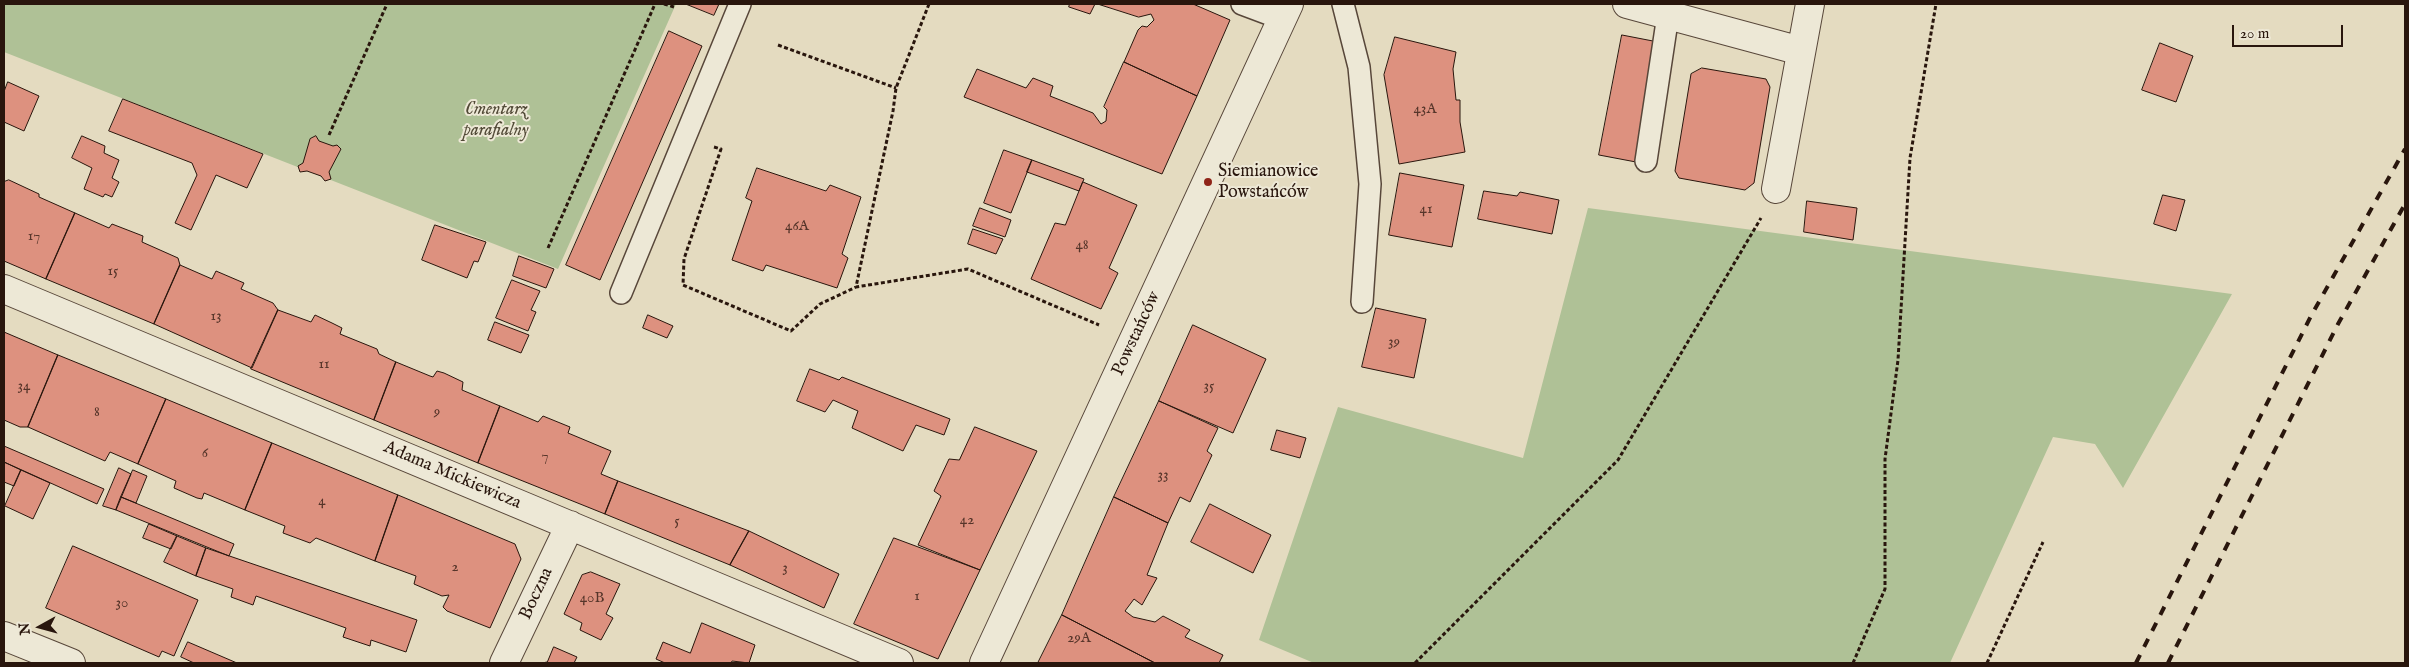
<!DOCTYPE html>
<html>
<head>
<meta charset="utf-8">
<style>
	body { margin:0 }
	#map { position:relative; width:2409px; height:667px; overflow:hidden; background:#e4dbc0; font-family:"IM FELL English",serif }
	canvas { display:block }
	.frame { position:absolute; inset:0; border:5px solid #29160d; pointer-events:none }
	.north { position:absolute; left:15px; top:602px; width:50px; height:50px; -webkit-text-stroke:4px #ede8d6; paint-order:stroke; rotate:263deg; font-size:14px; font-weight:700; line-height:20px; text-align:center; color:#29160d }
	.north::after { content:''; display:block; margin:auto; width:18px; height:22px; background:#29160d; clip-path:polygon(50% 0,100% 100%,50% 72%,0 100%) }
	.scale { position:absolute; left:2232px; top:25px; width:111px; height:22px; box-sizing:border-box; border:2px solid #29160d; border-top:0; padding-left:6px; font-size:15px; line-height:18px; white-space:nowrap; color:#29160d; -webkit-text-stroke:4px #ede8d6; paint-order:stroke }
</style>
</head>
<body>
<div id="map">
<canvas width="2409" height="667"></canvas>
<div class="frame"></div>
<div class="north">N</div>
<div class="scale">20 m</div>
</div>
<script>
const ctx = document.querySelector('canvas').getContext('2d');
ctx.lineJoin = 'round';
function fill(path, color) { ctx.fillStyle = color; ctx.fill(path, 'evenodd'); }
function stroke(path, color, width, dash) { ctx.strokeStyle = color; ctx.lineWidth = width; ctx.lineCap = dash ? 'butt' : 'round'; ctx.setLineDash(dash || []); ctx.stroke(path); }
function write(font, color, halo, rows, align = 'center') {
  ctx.font = font + ' "IM FELL English",serif'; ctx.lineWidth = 4; ctx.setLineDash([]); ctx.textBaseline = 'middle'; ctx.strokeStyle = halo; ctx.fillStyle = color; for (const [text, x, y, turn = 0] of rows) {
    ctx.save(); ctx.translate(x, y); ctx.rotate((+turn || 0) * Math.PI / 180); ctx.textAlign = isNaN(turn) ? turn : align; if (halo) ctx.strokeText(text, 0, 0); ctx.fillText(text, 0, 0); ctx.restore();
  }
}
fill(new Path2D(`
	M4,4H676L558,269L4,52Z
	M1588,208L2232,294L2123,488L2095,444L2053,437L1950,663H1314L1259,640L1338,407L1523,458Z`), '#afc196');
const building = new Path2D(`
	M686,4H719L714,15Z
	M1070,4H1095L1090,14L1069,7Z
	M1098,4H1193L1230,20L1197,96L1124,62L1138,30L1142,26L1147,27L1154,20L1151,14L1139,17Z
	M669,31L702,46L600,280L566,265Z
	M1622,35L1658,42L1636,162L1599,155Z
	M1395,37L1456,52L1453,69L1456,100H1460V122L1465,152L1399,164L1384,75Z
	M2160,43L2193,56L2176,102L2142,90Z
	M1124,62L1197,96L1162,174L964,97L977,69L1026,88L1033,78L1053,86L1050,96L1093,113L1101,124L1106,121L1107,110L1104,107Z
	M1702,68L1766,79L1770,87L1754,183L1745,190L1679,178L1675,171L1691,74Z
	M8,82L39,96L24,131L4,122V92Z
	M123,99L263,154L247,188L216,175L191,230L175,223L197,175L192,163L109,131Z
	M82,136L105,146L104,153L119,160L112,178L119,182L112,197L105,194L103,197L84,189L92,168L72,158Z
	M316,136L319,141L333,146L337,145L341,149L329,172L331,179L325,181L321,176L307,171L300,172L298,166L303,163L310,139Z
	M1004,150L1032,160L1011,213L984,203Z
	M1032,160L1084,179L1079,191L1027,172Z
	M757,168L826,191L830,185L861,197L842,254L848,258L837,288L766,265L763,271L732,260L752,201L746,198Z
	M1400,173L1464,185L1452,247L1389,235Z
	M9,180L39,194V197L75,213L46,279L4,261V182Z
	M1083,182L1137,205L1109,268L1118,273L1101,309L1031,279L1055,223L1065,225Z
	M1484,191L1517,196L1520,192L1559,200L1552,234L1478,219Z
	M2163,195L2185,200L2176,231L2154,224Z
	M1807,201L1857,208L1853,240L1804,232Z
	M980,208L1011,220L1005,237L973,226Z
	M75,213L109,228L112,224L143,236L142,242L178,258L180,265L154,324L46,279Z
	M435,225L486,242L478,262L474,261L467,278L422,260Z
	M973,229L1003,239L996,254L968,244Z
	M519,256L554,269L546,288L513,276Z
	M180,265L212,279L216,271L244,283L241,289L273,303L278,310L252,368L154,324Z
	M512,280L540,291L531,310L536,312L528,331L496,318Z
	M1376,308L1426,319L1414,378L1362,367Z
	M278,310L311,322L315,315L332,323L342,328L340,334L377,349L379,354L396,362L374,420L251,369Z
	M648,315L673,326L667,338L643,328Z
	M495,322L529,335L521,353L488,340Z
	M1193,325L1266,359L1233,433L1159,401Z
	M4,332L58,355L28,427H20L4,420Z
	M58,355L166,399L138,464L110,452L105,461L28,427Z
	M396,362L430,376L433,377L437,371L444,373L463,382L462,390L500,406L478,463L374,420Z
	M810,369L839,380L842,377L950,419L944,435L916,425L903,451L852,428L858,411L833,400L825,412L797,401Z
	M166,399L272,443L245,510L204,493L202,499L197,498L174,488L176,481L138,464Z
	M1159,401L1218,428L1207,451L1212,455L1190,502L1180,497L1168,523L1114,497Z
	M500,406L538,422L543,416L570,427L568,433L611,451L601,474L618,481L605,514L478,463Z
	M975,427L1037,451L980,570L918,545L941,496L934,491L949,459L959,460Z
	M1277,430L1306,438L1300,458L1271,450Z
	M272,443L398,495L375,561L316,538L310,543L283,533L285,526L245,510Z
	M4,446L104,489L97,504L4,462Z
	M4,462L21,470L14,486L4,482Z
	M119,468L131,474L116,510L103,506Z
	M21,470L50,483L33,519L5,506Z
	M133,470L147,476L136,503L121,497Z
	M618,481L668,500L749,531L730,565L605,514Z
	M398,495L515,544L521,559L490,628L447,611L443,607L449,595L442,596L414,584L416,576L375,561Z
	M121,497L234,544L229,556L116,510Z
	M1114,497L1168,523L1147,575L1157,578L1142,605L1134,599L1125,611L1133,617L1155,622L1163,616L1190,630L1185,637L1223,655L1219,663H1155L1062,615Z
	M1210,504L1271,535L1253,573L1191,542Z
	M149,524L177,536L171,549L143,538Z
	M749,531L839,574L824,608L730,565Z
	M177,536L206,548L196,576L164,562Z
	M894,538L980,570L938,659L854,624Z
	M73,546L198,600L174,656L162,651L159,657L46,608Z
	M206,548L417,620L406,652L371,640L370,646L343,637L346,628L256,596L253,605L231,597L233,589L196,576Z
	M591,572L620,584L606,614L613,618L601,640L580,630L582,623L564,614L582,575Z
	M1062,615L1155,663H1038Z
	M702,623L755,645L749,663L732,661L731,663H665L656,659L663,642L690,653Z
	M188,642L237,663H194L181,657Z
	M554,647L577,657L574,663H542L547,662Z`);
fill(building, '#dd917f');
stroke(building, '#29160d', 1);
const service = new Path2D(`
	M1242,4L1282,19
	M1343,4L1359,67L1370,184L1362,302
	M1646,161L1668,15
	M621,293L740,4`);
const minor = new Path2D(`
	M1627,4L1801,51
	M1776,189L1810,4
	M4,289L899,663
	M4,636L71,663
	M504,663L570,525`);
const tertiary = new Path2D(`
	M984,663L1289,4`);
stroke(service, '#58473a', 24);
stroke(minor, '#58473a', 30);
stroke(tertiary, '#58473a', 30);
stroke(new Path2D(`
	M664,4L674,7
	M929,4L896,88L893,111L856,287L968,269L1099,325
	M778,45L896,88
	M329,135L387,4
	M714,147L721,149L684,259L683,285L791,331L820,304L856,287
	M548,248L655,4
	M1415,663L1618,460L1761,218
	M1853,663L1885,589V459L1898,360L1910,158L1936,4
	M1987,663L2043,542`), '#29160d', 3, [4, 2.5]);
stroke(service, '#ede8d6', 21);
stroke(minor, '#ede8d6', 28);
stroke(tertiary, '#ede8d6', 28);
stroke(new Path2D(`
	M2136,663L2311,316L2405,149
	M2168,663L2338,324L2405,204`), '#29160d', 4, [9, 9]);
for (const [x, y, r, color] of [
	[1208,182,5,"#8f2418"]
]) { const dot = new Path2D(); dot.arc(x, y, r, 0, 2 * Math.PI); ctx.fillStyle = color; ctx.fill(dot); stroke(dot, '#ede8d6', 2); }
write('15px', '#56352a', null, [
	["43A",1425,110],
	["41",1426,210],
	["46A",797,227],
	["17",34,237],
	["48",1082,246],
	["15",113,272],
	["13",216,317],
	["39",1394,343],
	["11",324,365],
	["34",24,387],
	["35",1209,387],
	["8",97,413],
	["9",437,413],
	["6",205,454],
	["7",545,457],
	["33",1163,476],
	["4",322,502],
	["42",967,521],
	["5",677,522],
	["2",455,568],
	["3",785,569],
	["1",917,597],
	["40B",592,599],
	["30",122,604],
	["29A",1079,639]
]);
write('italic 18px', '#514936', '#ede8d6', [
	["Cmentarz",496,110],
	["parafialny",496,131]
]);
write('18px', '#29160d', '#ede8d6', [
	["Siemianowice",1218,172],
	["Powstańców",1218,193]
], 'left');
write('18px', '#29160d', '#ede8d6', [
	["Powstańców",1137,334,-65],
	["Adama Mickiewicza",452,476,23],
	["Boczna",537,594,-65]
]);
</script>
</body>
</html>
